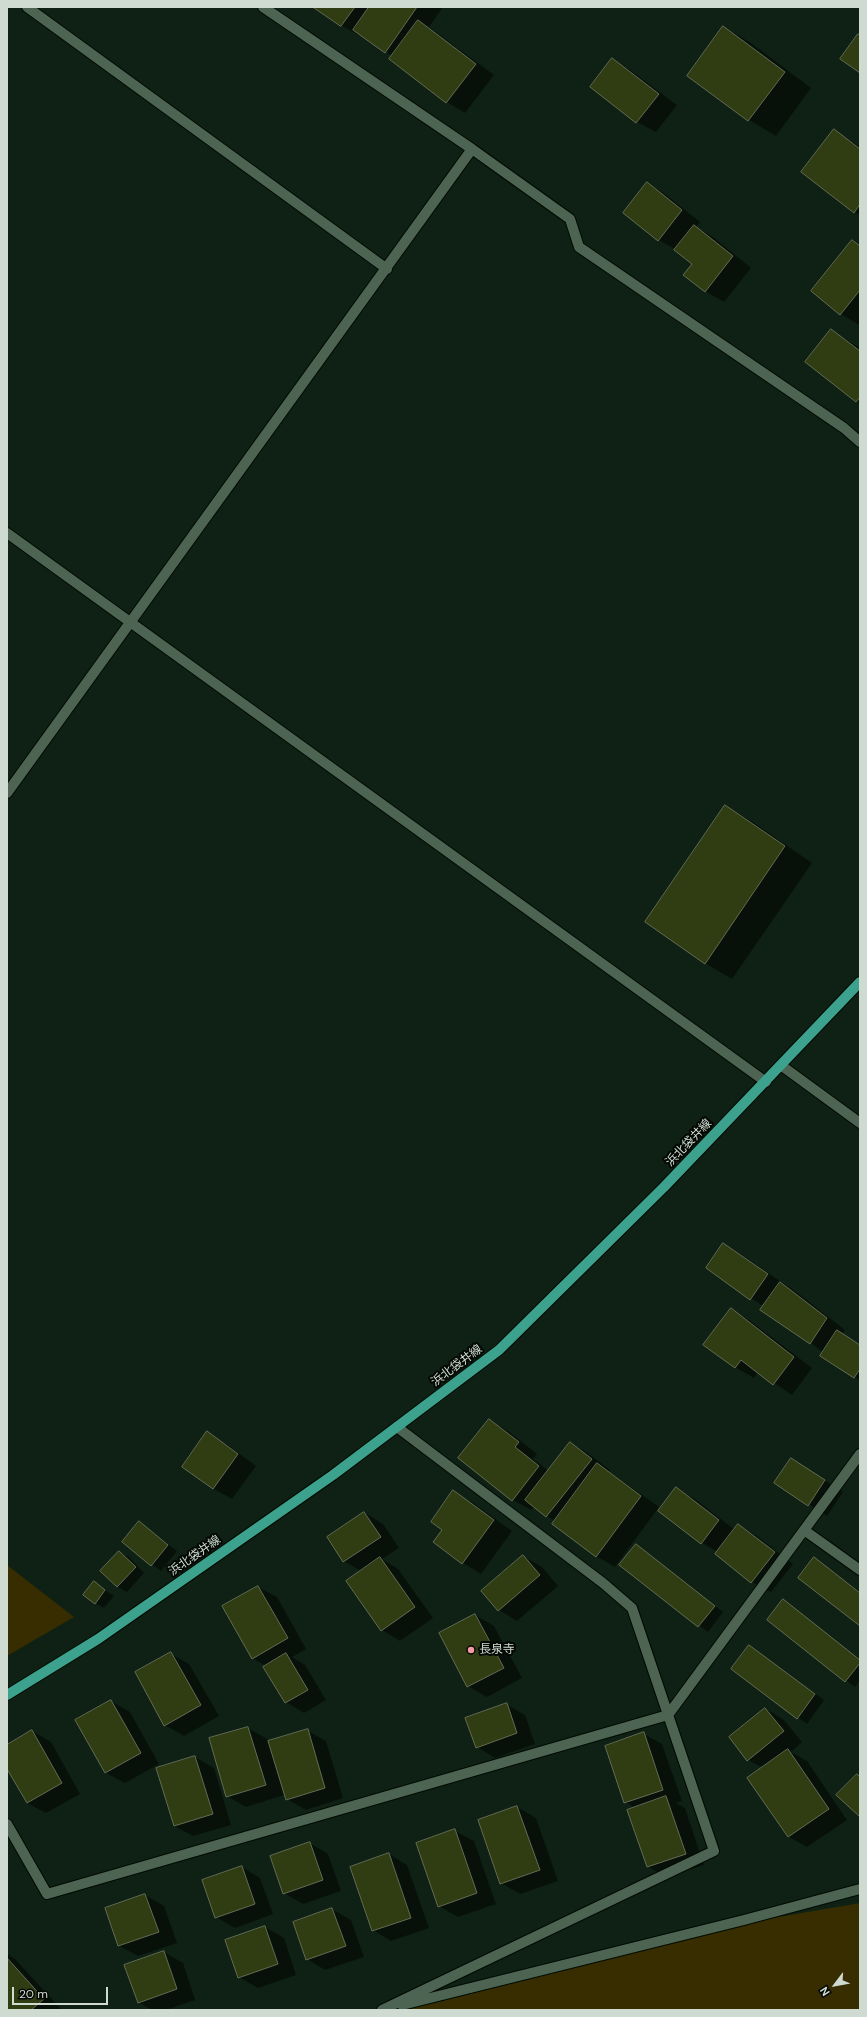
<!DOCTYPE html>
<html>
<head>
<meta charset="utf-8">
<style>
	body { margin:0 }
	#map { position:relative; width:867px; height:2017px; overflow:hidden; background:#0e2114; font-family:"DM Sans",sans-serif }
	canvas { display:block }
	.frame { position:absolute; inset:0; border:8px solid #cfdbd1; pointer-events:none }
	.north { position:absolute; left:815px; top:1965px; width:40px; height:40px; -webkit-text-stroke:3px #030804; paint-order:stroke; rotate:238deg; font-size:11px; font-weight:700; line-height:16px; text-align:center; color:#cfdbd1 }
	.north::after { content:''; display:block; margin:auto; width:14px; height:18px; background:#cfdbd1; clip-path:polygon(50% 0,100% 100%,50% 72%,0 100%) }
	.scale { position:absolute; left:12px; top:1987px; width:96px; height:18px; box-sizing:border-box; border:2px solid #cfdbd1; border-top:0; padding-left:5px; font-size:12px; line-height:14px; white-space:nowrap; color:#cfdbd1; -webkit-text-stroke:3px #030804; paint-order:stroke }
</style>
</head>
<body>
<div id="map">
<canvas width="867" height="2017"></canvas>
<div class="frame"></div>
<div class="north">N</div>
<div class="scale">20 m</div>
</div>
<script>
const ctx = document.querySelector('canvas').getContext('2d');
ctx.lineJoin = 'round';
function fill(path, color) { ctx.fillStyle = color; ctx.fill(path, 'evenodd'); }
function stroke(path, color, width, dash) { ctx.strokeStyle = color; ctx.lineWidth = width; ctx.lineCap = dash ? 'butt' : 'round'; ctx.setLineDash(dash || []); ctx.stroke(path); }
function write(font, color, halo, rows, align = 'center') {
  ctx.font = font + ' "DM Sans","Noto Sans JP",sans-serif'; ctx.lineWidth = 4; ctx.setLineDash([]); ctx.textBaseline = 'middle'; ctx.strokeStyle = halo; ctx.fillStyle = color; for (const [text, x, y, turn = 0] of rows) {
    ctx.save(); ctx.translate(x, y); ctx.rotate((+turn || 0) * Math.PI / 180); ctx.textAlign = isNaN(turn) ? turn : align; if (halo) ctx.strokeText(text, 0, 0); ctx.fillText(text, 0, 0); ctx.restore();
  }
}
fill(new Path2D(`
	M7,1565L74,1617L7,1656Z
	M860,1903V2010H389L714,1928Z`), '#372d01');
fill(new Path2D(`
	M315,7H443L429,27L494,75L465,113L447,102L390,59L392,56L361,35L360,36L341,25Z
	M724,27L751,43L811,88L776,136L749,120L689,76Z
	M612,59L630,70L677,105L656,132L637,122L591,87Z
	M834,130L860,147V215L854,212Z
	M647,183L665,194L700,222L696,227L713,237L751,268L724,302L705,291L693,263L678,251L659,240Z
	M852,241L860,246L859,325L841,314Z
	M831,330L860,348V403L857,401Z
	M726,806L753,822L812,863L732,979L705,963Z
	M724,1244L742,1255L799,1294L845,1330L842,1334L860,1344V1381L763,1306L707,1268Z
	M731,1310L749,1320L812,1368L792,1395L758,1372L754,1378L735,1367Z
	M489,1420L508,1431L537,1454L533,1459L549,1471L571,1443L589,1454L610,1470V1472L659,1507L615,1567L596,1556L555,1521L534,1507L531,1510L513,1500Z
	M207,1433L226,1444L256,1466L232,1499L214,1489L183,1466Z
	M791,1459L843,1492L827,1516L775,1483Z
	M676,1489L695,1499L735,1530L738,1525L757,1536L793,1564L771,1592L752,1582L718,1552L702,1543L660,1511Z
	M454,1492L472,1502L512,1531L481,1574L463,1563L434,1542L443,1530Z
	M365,1513L383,1524L399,1548L382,1559L398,1569L433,1618L400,1641L382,1630L361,1571L344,1561Z
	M139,1522L177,1551L161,1571L123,1542Z
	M636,1546L723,1612L708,1632L620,1565Z
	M119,1552L129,1557L144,1573L127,1592L118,1587L101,1571Z
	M523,1556L542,1567L558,1586L517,1621L499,1610Z
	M814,1558L860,1592V1625Z
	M94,1583L114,1596L104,1608L95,1603Z
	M258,1587L277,1597L306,1649L292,1657L305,1665L326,1700L304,1713L286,1702L266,1666L252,1658Z
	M783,1601L860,1659V1680L855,1687L768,1620Z
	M475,1615L494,1626L522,1678L487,1697L468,1686Z
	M750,1646L824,1700L807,1724L732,1669Z
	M171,1654L189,1664L219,1716L184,1736L165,1725Z
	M111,1701L130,1712L159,1764L125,1783L106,1773L77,1721Z
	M506,1704L525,1715L535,1744L495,1758L477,1747Z
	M766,1709L784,1720L802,1742L791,1752L807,1761L847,1820L807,1847L789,1837L748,1778L763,1768L748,1760Z
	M248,1728L267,1739L268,1742L308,1731L326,1741L343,1798L306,1810L287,1799L273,1754L272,1755L284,1795L246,1807L227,1796Z
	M32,1731L51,1742L80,1794L46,1813L27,1803L7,1767V1746Z
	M644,1734L662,1744L682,1801L676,1803L685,1808L704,1865L666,1877L647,1866L635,1808L625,1802Z
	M195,1757L214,1768L231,1825L193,1836L174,1826Z
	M517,1807L536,1818L558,1881L520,1894L501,1883Z
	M455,1831L474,1841L496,1904L458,1917L439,1906Z
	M310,1843L328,1854L341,1891L303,1904L284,1893Z
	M389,1854L407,1865L429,1928L391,1941L373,1930Z
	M242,1867L260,1878L273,1914L235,1928L216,1917Z
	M145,1895L164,1906L177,1943L138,1956L119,1946L107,1909Z
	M332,1909L351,1920L364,1957L325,1970L307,1959Z
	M265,1927L284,1938L296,1975L258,1988L239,1977Z
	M164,1952L183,1963L195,2000L166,2010H152L138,2002Z
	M7,1954L15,1959L62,2010H7Z`), '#0007');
const building = new Path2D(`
	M313,7H355L341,26Z
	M369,7H417L385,53L353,30Z
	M418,20L476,64L446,103L389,59Z
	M723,26L785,72L748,121L687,76Z
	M858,34L860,35V73L840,59Z
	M612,58L659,94L636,123L590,87Z
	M834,129L860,149V204L854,213L801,172Z
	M647,182L682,210L658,241L623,213Z
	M694,225L733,256L705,292L683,275L692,264L674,250Z
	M852,240L860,246V290L840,315L811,291Z
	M831,329L860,351V397L856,402L805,362Z
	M725,805L785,846L705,964L645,922Z
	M723,1243L768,1274L750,1300L706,1268Z
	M780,1282L827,1318L810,1344L760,1310Z
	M731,1308L794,1357L773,1385L741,1360L735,1368L703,1345Z
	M837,1330L860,1345V1369L854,1378L820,1356Z
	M489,1419L519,1442L515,1447L539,1466L512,1501L458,1458Z
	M207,1431L238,1454L213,1489L182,1467Z
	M570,1442L592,1459L546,1517L525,1500Z
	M791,1458L825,1480L808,1506L774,1483Z
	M597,1463L641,1496L596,1557L552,1524Z
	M676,1487L719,1520L701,1544L658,1511Z
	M453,1490L494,1520L462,1564L433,1542L442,1530L431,1522Z
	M364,1512L381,1537L343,1562L327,1537Z
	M139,1521L168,1545L151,1566L122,1542Z
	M738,1524L775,1552L751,1583L715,1554Z
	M636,1544L715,1606L698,1627L619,1565Z
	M119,1551L136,1567L117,1587L100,1571Z
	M523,1555L540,1575L498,1611L481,1591Z
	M380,1557L415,1607L381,1631L346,1581Z
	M814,1557L860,1593V1626L798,1578Z
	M94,1581L105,1590L95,1604L83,1595Z
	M258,1586L288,1638L252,1659L222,1606Z
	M783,1599L860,1660V1663L845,1682L767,1620Z
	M475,1614L504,1668L467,1687L439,1633Z
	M749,1645L815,1694L797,1719L731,1669Z
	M171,1652L201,1705L164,1726L135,1672Z
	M286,1653L308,1690L285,1703L263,1667Z
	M111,1700L141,1753L105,1773L75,1720Z
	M507,1703L517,1733L476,1748L465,1718Z
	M765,1708L784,1731L747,1761L729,1737Z
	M248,1727L266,1785L226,1797L209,1738Z
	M308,1729L325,1788L286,1800L268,1741Z
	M32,1730L62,1783L27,1803L7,1769V1745Z
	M644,1732L663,1790L624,1803L605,1746Z
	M788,1749L829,1809L788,1837L747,1778Z
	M195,1756L213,1814L174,1826L156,1768Z
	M857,1774L860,1777V1817L836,1795Z
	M666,1796L686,1854L647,1867L627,1810Z
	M517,1806L540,1870L500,1884L478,1820Z
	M455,1829L477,1893L438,1907L416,1843Z
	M310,1842L323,1880L283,1894L270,1856Z
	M389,1853L411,1918L372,1931L350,1867Z
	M242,1866L255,1904L215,1918L202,1880Z
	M145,1894L159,1932L118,1946L105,1908Z
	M332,1908L346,1946L306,1960L293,1922Z
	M265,1926L278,1964L238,1978L225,1940Z
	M164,1951L177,1989L138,2003L124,1965Z
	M7,1958L44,1999L31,2010H7Z`);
fill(building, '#303d12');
stroke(building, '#636b54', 1);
const street = new Path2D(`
	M27,7L387,269
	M263,7L472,149L570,219L579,247L844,428L860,442
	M7,533L766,1082
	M7,793L472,149
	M782,1066L860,1123
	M804,1530L860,1570
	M7,1824L47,1894L668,1715L860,1454
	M402,2005L744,1920L860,1889
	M382,2010L714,1851L632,1608L603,1583L397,1427`);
const primary = new Path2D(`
	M7,1695L98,1639L333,1475L499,1350L664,1187L860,982`);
stroke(street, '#000a02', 12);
stroke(primary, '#000a02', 12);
stroke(street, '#4e6453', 10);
stroke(primary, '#3ca28e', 10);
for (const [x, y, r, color] of [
	[471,1650,4,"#f49aa5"]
]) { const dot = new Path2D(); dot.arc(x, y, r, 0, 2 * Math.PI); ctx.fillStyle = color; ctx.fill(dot); stroke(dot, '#030804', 1.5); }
write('12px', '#cfdbd1', '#030804', [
	["浜北袋井線",689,1143,-46],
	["浜北袋井線",457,1366,-37],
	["浜北袋井線",195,1556,-35]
]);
write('12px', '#cfdbd1', '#030804', [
	["長泉寺",479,1650]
], 'left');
</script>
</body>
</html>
